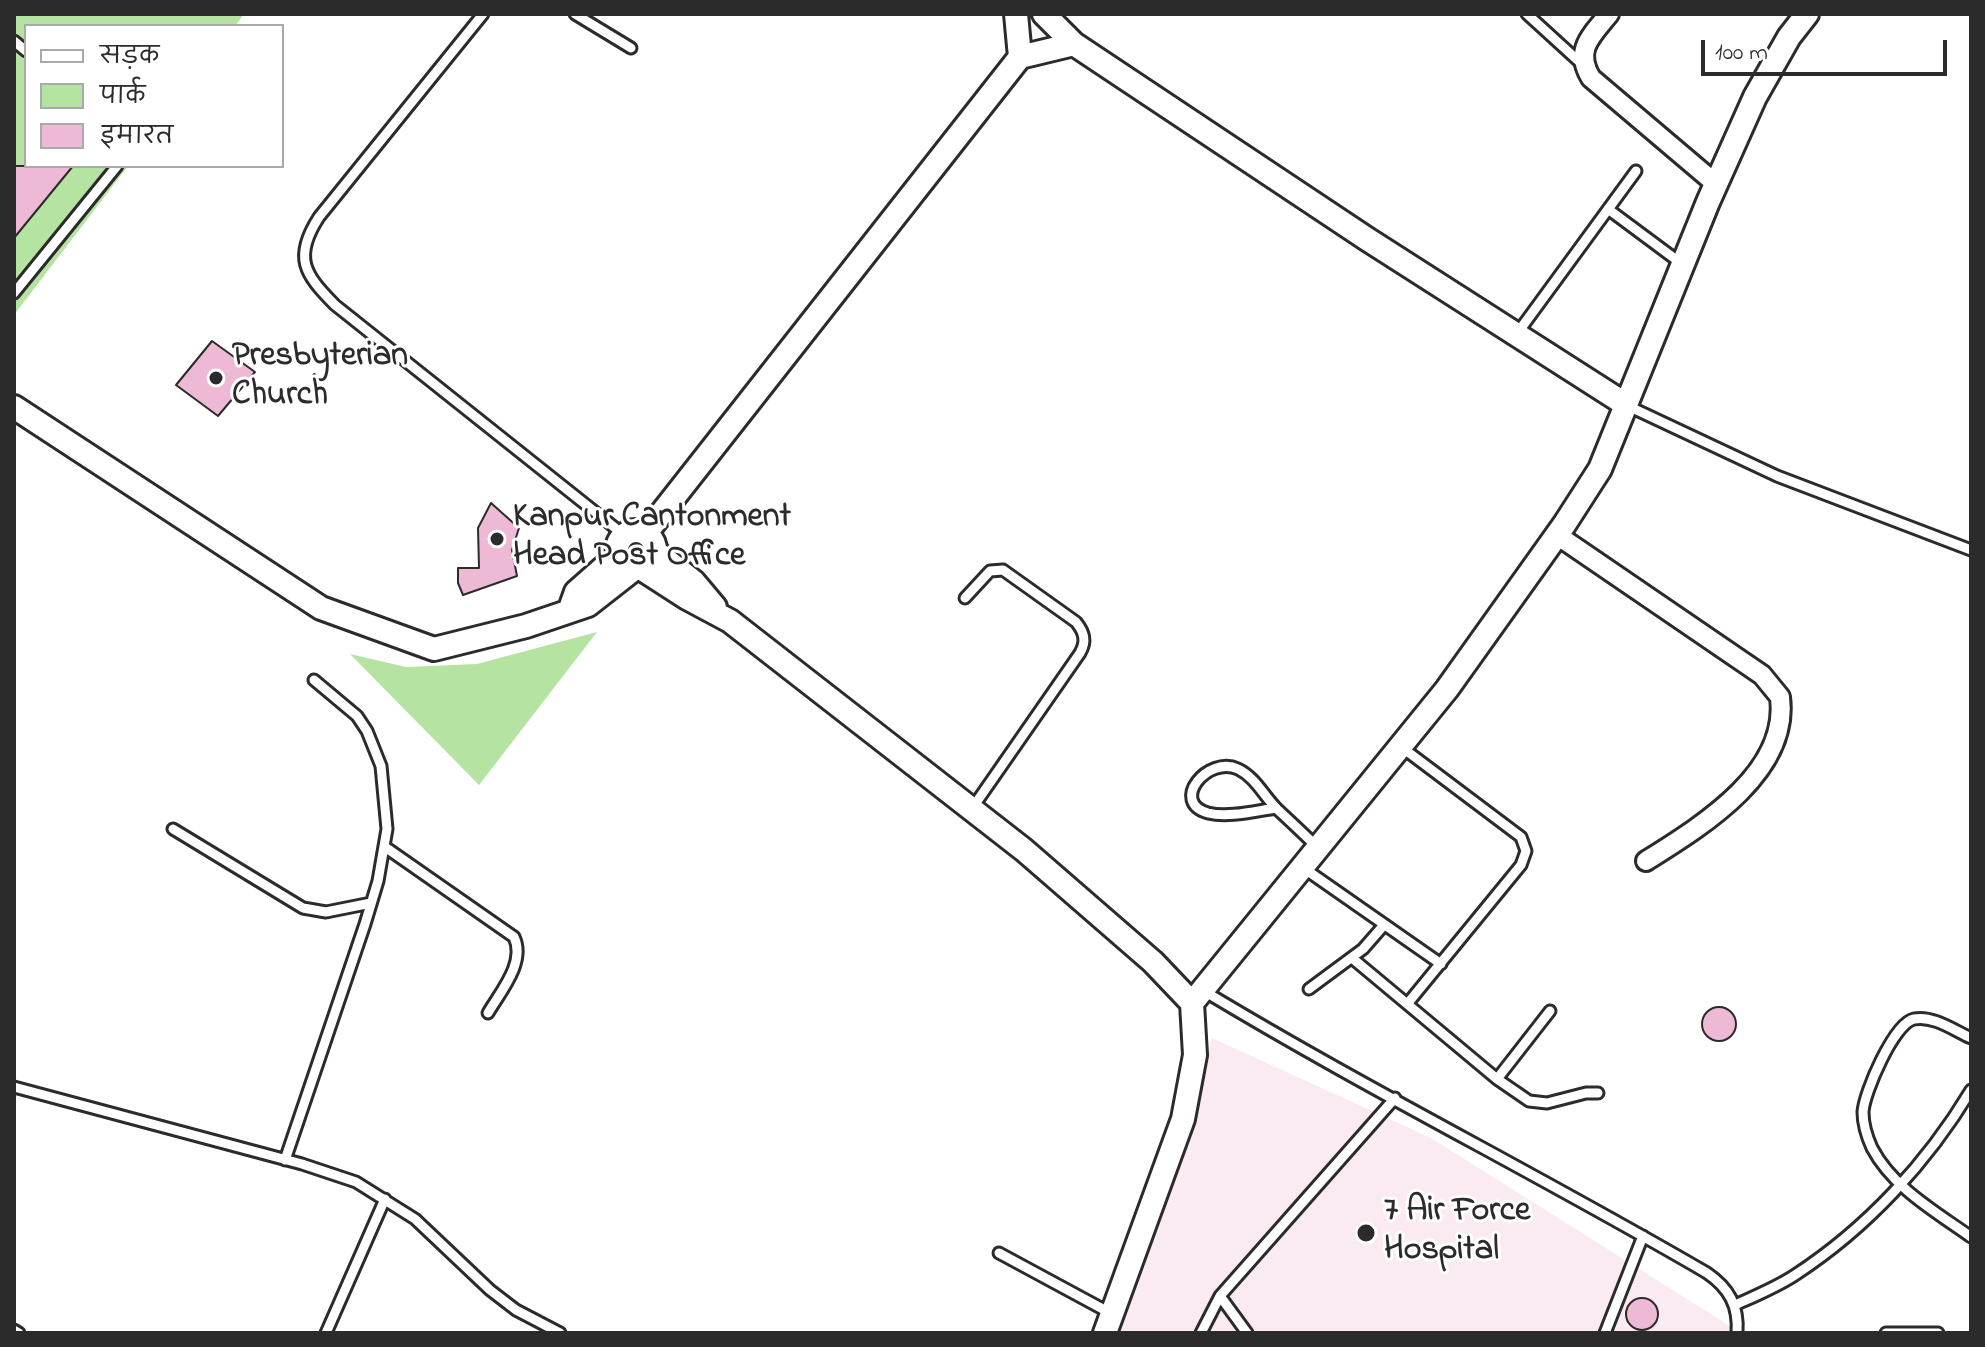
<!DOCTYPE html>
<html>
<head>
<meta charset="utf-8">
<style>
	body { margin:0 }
	#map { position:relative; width:1985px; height:1347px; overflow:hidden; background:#fff; font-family:"Indie Flower","Playpen Sans Deva",sans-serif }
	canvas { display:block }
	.frame { position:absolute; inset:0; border:16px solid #2b2b2b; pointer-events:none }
	.legend { position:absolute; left:24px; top:24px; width:260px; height:144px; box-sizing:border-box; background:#fff; border:2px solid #aaa; margin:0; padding:10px 14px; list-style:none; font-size:24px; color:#2b2b2b }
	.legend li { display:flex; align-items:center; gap:16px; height:40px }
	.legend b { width:40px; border:2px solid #aaa }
	.scale { position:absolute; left:1701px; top:40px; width:246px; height:36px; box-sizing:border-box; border:4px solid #2b2b2b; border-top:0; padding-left:10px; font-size:24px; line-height:28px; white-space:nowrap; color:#2b2b2b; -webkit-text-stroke:6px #fff; paint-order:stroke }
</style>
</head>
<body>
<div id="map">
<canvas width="1985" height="1347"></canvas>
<div class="frame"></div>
<ul class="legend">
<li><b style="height:10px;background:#fff"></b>सड़क</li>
<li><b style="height:22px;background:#b5e3a1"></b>पार्क</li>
<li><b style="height:22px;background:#eeb9d4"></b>इमारत</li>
</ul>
<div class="scale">100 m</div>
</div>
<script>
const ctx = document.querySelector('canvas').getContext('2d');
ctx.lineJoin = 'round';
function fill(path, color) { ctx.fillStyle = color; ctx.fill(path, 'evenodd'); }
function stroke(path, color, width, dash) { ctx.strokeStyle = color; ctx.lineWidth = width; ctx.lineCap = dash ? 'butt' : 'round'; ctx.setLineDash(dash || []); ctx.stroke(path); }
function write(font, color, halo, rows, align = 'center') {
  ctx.font = font + ' "Indie Flower",sans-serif'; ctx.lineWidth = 6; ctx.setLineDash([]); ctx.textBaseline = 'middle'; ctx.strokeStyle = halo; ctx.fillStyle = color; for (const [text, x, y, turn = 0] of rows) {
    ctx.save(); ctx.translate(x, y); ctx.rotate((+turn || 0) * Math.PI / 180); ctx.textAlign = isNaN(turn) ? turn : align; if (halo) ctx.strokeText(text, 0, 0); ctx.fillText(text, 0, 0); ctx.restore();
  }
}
fill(new Path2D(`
	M1212,1038L1431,1138L1733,1328L1734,1333H1119Z`), '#faeaf2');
fill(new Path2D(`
	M14,14H244L235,26H26V166H128L14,315Z
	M597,632L479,785L350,654L406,667L477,664Z`), '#b5e3a1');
const building = new Path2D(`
	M14,166H73L14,238Z
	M212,341L255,372L218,416L176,385Z
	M491,503L519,528L512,550L517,576L463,595L458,583V568H479L478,528Z
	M1702 1024a17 17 0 1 1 34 0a17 17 0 1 1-34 0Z
	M1626 1314a16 16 0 1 1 32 0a16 16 0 1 1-32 0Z`);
fill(building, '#eeb9d4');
stroke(building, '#2b2b2b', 2);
const service = new Path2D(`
	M483,14L319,217C293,257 304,274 335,305L624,535
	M575,14L631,48
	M1527,14L1584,66
	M14,41L26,51
	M1608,209L1682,264
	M14,293L117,166
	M1516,335L1636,171
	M1628,406L1777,476L1971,550
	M965,598L990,571L1003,570L1076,622C1084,632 1087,641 1080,653L971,810
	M1400,746L1521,837L1526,851L1521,865L1408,1003
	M1276,808C1255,811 1228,818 1208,813C1169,802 1208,755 1238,769C1255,777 1264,796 1277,809C1291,822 1305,835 1318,848
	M173,829L303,908L326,912L371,903
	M385,847L514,937C526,962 501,991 488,1013
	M1302,867L1441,964
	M1352,958L1497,1079L1529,1101L1547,1103L1586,1093H1598
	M1309,989L1363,949L1384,925
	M1204,991C1368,1090 1541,1176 1707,1273C1729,1288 1739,1306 1737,1333
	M1971,1038C1955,1031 1933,1015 1914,1019C1894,1023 1864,1093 1863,1112C1863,1125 1867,1137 1872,1148C1893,1188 1936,1212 1971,1237
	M1497,1079L1550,1011
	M14,1087L302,1164L356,1182L415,1219L490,1290L516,1310L560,1333
	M285,1160L365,924L378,881L387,829L381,766L367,731L357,716L314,680
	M999,1253L1112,1314
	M1220,1296L1247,1333
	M1735,1305C1755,1296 1777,1287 1795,1275C1867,1228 1927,1163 1971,1090
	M14,1330L19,1333
	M326,1333L385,1199
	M1201,1333L1220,1296L1395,1098
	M1605,1333L1643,1236
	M1886,1333H1938`);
const minor = new Path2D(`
	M1609,14C1591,36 1574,50 1591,78L1716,184
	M1557,535L1762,675L1780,697C1790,773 1700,827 1646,861`);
const tertiary = new Path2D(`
	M1016,14L1020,57
	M1044,14L1074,44L1367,239L1625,404
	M14,407L321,608L434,649L526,626L588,605L634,569
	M617 550a19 19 0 1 1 38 0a19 19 0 1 1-38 0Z
	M646,533L1020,57L1074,44
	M656,552L694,582L715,607
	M642,569L687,598L730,621L1024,850L1153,962L1192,1003L1195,1055L1183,1119L1105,1333
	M570,609L576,592L618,555
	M1192,1003L1447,689L1564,525L1600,469L1708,202L1755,97L1789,37L1807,14`);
stroke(service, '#2b2b2b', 15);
stroke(minor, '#2b2b2b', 24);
stroke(tertiary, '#2b2b2b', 28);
stroke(service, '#fff', 9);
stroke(minor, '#fff', 18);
stroke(tertiary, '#fff', 22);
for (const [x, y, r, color] of [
	[216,378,8,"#2b2b2b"],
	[497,539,8,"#2b2b2b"],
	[1366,1233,10,"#2b2b2b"]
]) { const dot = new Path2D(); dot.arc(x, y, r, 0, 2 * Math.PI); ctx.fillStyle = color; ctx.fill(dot); stroke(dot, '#fff', 3); }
write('bold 34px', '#2b2b2b', '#fff', [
	["Presbyterian",232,358],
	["Church",232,397],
	["Kanpur Cantonment",513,519],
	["Head Post Office",513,558],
	["7 Air Force",1384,1213],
	["Hospital",1384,1252]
], 'left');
</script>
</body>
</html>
